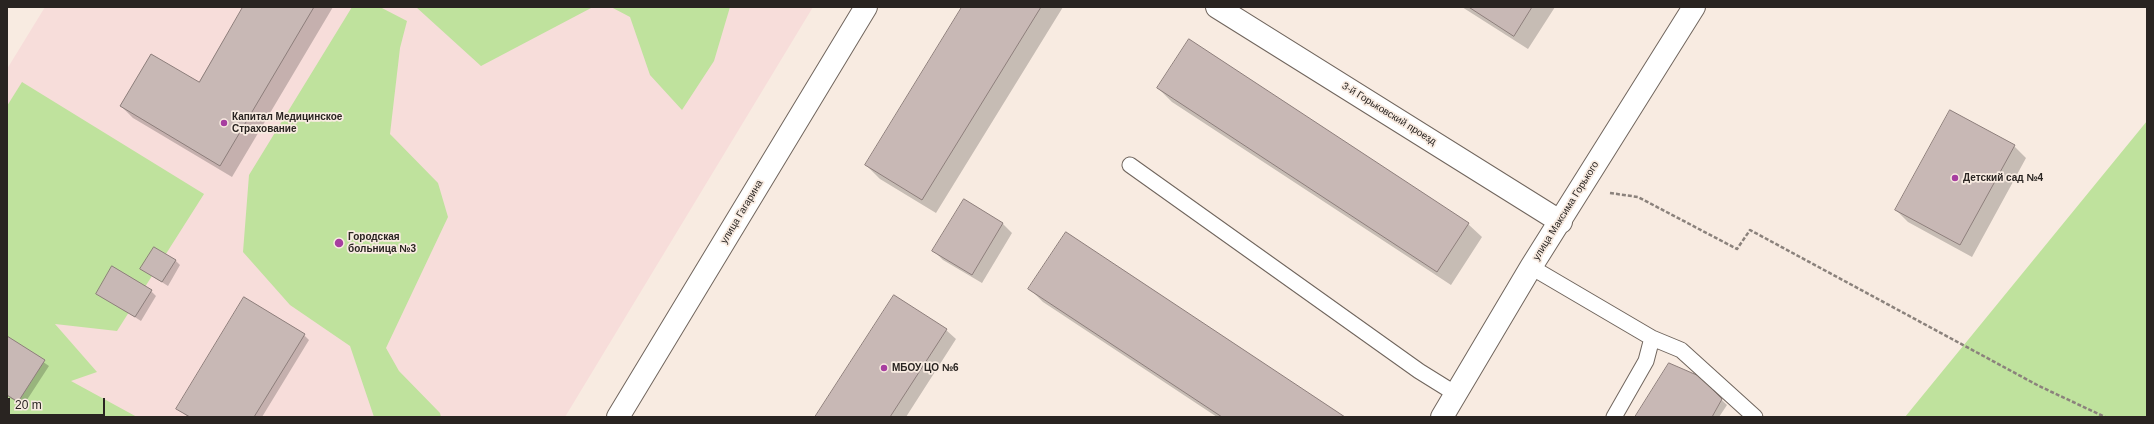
<!DOCTYPE html>
<html>
<head>
<meta charset="utf-8">
<style>
	body { margin:0 }
	#map { position:relative; width:2154px; height:424px; overflow:hidden; background:#f8ebe1; font-family:Helvetica,sans-serif }
	canvas { display:block }
	.frame { position:absolute; inset:0; border:8px solid #292421; pointer-events:none }
	.scale { position:absolute; left:8px; top:398px; width:97px; height:18px; box-sizing:border-box; border:2px solid #292421; border-top:0; padding-left:5px; font-size:12px; line-height:14px; white-space:nowrap; color:#292421; -webkit-text-stroke:3px #f8ebe1; paint-order:stroke }
</style>
</head>
<body>
<div id="map">
<canvas width="2154" height="424"></canvas>
<div class="frame"></div>
<div class="scale">20 m</div>
</div>
<script>
const ctx = document.querySelector('canvas').getContext('2d');
ctx.lineJoin = 'round';
function fill(path, color) { ctx.fillStyle = color; ctx.fill(path, 'evenodd'); }
function stroke(path, color, width, dash) { ctx.strokeStyle = color; ctx.lineWidth = width; ctx.lineCap = dash ? 'butt' : 'round'; ctx.setLineDash(dash || []); ctx.stroke(path); }
function write(font, color, halo, rows, align = 'center') {
  ctx.font = font + ' Helvetica,sans-serif'; ctx.lineWidth = 3.5; ctx.setLineDash([]); ctx.textBaseline = 'middle'; ctx.strokeStyle = halo; ctx.fillStyle = color; for (const [text, x, y, turn = 0] of rows) {
    ctx.save(); ctx.translate(x, y); ctx.rotate((+turn || 0) * Math.PI / 180); ctx.textAlign = isNaN(turn) ? turn : align; if (halo) ctx.strokeText(text, 0, 0); ctx.fillText(text, 0, 0); ctx.restore();
  }
}
fill(new Path2D(`
	M45,7H813L565,417H7V69Z`), '#f7ddda');
fill(new Path2D(`
	M352,7H380L407,21L400,48L390,134L438,183L448,217L386,348L399,371L440,413L441,417H374L350,346L290,305L243,252L249,175Z
	M416,7H593L481,66Z
	M611,7H730L714,61L682,110L650,75L630,17Z
	M22,82L204,194L117,331L55,324L97,372L71,381L137,417H14L7,412V106Z
	M2147,121V417H1905Z`), '#bfe29d');
fill(new Path2D(`
	M244,7H333L232,177L133,118L121,106L199,83Z
	M963,7H1063L936,213L880,179L866,165Z
	M1462,7H1555L1528,49Z
	M1158,88L1468,224L1482,237L1451,285L1172,102Z
	M2014,146L2026,158L1972,257L1908,222L1896,210Z
	M964,200L1003,224L1012,233L982,283L943,260L933,250Z
	M175,260L180,265L168,286L141,269Z
	M1030,289L1343,417H1217L1043,302Z
	M151,291L156,296L141,321L97,293Z
	M946,330L956,339L906,417H816Z
	M304,335L309,340L262,417H188L178,409Z
	M7,337L49,366L23,406L7,396Z
	M1698,377L1727,405L1719,417H1636Z`), '#0003');
const building = new Path2D(`
	M243,7H314L220,166L120,106L151,54L199,82Z
	M962,7H1041L922,200L865,165Z
	M1469,7H1532L1514,36Z
	M1189,39L1469,223L1437,272L1157,88Z
	M1950,110L2015,145L1960,245L1895,210Z
	M964,199L1003,223L972,275L932,251Z
	M1066,232L1345,417H1222L1028,289Z
	M154,247L176,260L162,282L140,269Z
	M112,266L152,290L135,317L96,294Z
	M894,295L947,329L890,417H815Z
	M244,297L305,334L254,417H190L176,409Z
	M7,336L45,360L18,402L7,395Z
	M1669,363L1699,376L1722,399L1712,417H1635Z`);
fill(building, '#c8b8b5');
stroke(building, '#8d7e7b', 1);
const service = new Path2D(`
	M1130,165L1419,371L1456,394
	M1531,267L1652,338L1646,361L1614,417
	M1652,338L1681,350L1755,417`);
const minor = new Path2D(`
	M1217,7L1561,222
	M618,417L866,7`);
const tertiary = new Path2D(`
	M1442,417L1531,267L1694,7`);
stroke(service, '#70655d', 17);
stroke(minor, '#70655d', 24);
stroke(tertiary, '#70655d', 24);
stroke(new Path2D(`
	M1610,193L1638,197L1737,249L1750,230L2039,386L2105,417`), '#8b827c', 2.5, [4, 2]);
stroke(service, '#fff', 15);
stroke(minor, '#fff', 22);
stroke(tertiary, '#fff', 22);
for (const [x, y, r, color] of [
	[224,123,4,"#a73ea0"],
	[1955,178,4,"#a73ea0"],
	[339,243,5,"#a73ea0"],
	[884,368,4,"#a73ea0"]
]) { const dot = new Path2D(); dot.arc(x, y, r, 0, 2 * Math.PI); ctx.fillStyle = color; ctx.fill(dot); stroke(dot, '#f8ebe1', 1.5); }
write('10px', '#292421', '#f8ebe1', [
	["3-й Горьковский проезд",1389,114,32],
	["улица Максима Горького",1566,211,-58],
	["улица Гагарина",742,212,-59]
]);
write('bold 10px', '#292421', '#f8ebe1', [
	["Капитал Медицинское",232,117],
	["Страхование",232,129],
	["Детский сад №4",1963,178],
	["Городская",348,237],
	["больница №3",348,249],
	["МБОУ ЦО №6",892,368]
], 'left');
</script>
</body>
</html>
